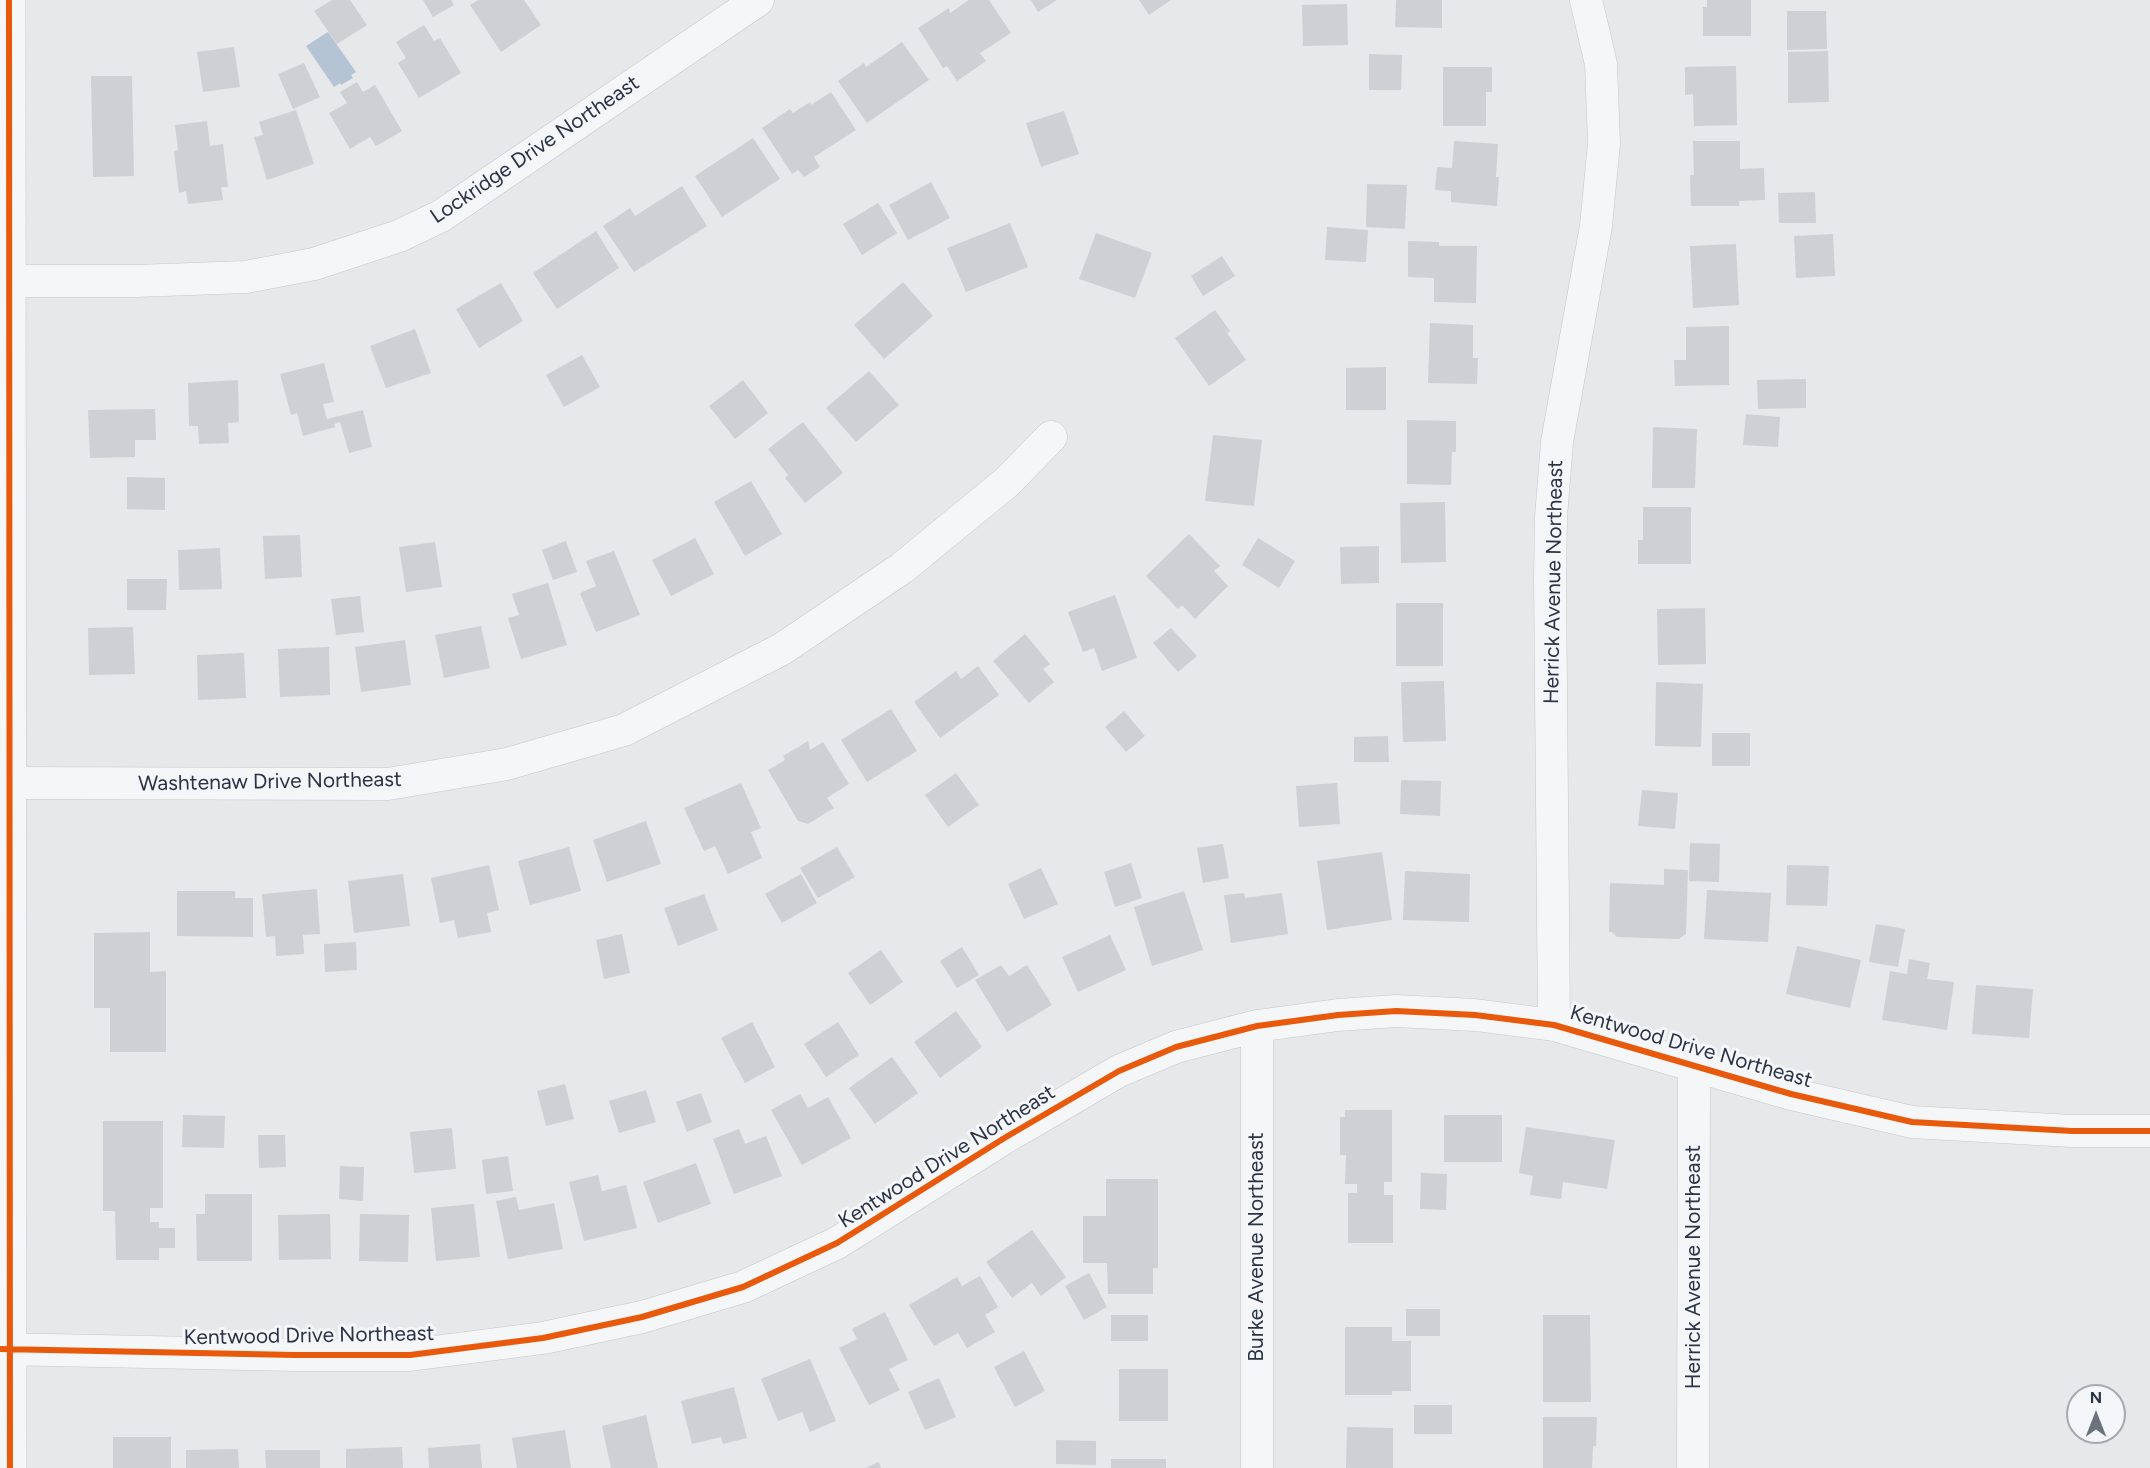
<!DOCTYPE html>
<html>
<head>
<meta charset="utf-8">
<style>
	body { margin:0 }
	#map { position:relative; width:2150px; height:1468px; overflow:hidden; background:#e6e8ea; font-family:Figtree,sans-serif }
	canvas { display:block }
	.north { position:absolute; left:2066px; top:1384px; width:60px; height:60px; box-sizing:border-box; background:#f4f6f9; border:2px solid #a4a8b1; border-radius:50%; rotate:0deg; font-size:16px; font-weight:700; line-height:24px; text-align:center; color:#2b3445 }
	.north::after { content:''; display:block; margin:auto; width:21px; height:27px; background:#6c737f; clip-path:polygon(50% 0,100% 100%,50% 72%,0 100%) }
</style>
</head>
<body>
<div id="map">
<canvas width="2150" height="1468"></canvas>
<div class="north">N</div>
</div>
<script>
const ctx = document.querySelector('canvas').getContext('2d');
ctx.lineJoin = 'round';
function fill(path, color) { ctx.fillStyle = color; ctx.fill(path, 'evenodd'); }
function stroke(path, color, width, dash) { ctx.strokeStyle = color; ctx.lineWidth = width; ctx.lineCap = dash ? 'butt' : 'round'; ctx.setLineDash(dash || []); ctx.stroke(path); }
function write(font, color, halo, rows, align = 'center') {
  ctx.font = font + ' Figtree,sans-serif'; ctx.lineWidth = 6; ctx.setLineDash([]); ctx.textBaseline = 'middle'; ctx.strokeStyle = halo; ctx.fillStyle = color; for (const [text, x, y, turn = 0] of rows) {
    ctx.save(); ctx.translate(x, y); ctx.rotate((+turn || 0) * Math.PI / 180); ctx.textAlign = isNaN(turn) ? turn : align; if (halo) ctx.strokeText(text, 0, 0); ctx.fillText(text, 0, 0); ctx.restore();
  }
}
fill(new Path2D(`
	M328,32L356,72L351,75L353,78L341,85L340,83L334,87L306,46Z`), '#b4c4d5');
fill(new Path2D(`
	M332,0H350L367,25L337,44L314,11Z
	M423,0H451L454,5L433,17Z
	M478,0H524L541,25L501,52L470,5Z
	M969,0H989L1011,33L980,53L986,61L957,81L947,66L943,68L918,28L949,8L950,13Z
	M1031,0H1057L1038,12Z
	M1139,0H1171L1149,15Z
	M1396,0H1442V28L1395,27Z
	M1707,0H1751V36H1703V7H1707Z
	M1347,4L1348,45L1303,46L1302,5Z
	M1787,11H1826L1827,49L1787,50Z
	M424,25L434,41L440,38L461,73L419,98L398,63L406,58L396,42Z
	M902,42L929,80L867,123L838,81L864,63L866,67Z
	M234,47L240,87L203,92L197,52Z
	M1828,51L1829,102L1788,103V52Z
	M1369,54L1402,55L1401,90H1369Z
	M304,63L320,97L293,109L278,74Z
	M1736,66L1737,125L1694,126L1693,94L1685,95V67Z
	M1443,67H1492V92H1486V126H1443Z
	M91,76H132L134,176L93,177Z
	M357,82L363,92L375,85L402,131L376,146L370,137L350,149L329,113L347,103L340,92Z
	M831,92L856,130L814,157L820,167L804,177L798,170L792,174L762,128L790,109L793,113L810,102L811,105Z
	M296,110L314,164L267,180L254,137L263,135L259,122Z
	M1064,111L1079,154L1041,167L1026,123Z
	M207,121L210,146L223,144L228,187H221L223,200L188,204L186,191L179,193L174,151L178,150L175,125Z
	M753,138L780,179L722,217L695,176Z
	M1454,141L1498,144L1496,177H1499L1497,206L1451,202V191L1435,190L1437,167L1452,168Z
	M1693,141H1740V169L1764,168L1765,200L1739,201V206H1691L1690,175H1694Z
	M931,182L950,218L908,240L889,205Z
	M1367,184L1407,185L1405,229L1366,227Z
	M682,186L707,226L634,272L603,226L630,208L635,216Z
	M1815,192L1816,223H1779L1778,193Z
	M878,203L897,233L862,255L843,224Z
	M1010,223L1028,267L966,292L947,248Z
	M1327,227L1368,230L1366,262L1325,260Z
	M596,231L619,268L557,309L533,273Z
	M1096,233L1152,253L1135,298L1079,279Z
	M1833,234L1835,276L1796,278L1794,236Z
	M1408,241L1439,242V246H1477L1476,303L1434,302V278L1408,277Z
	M1736,244L1739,305L1693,308L1690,246Z
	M1222,256L1235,276L1203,296L1191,276Z
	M903,282L933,316L884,359L854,325Z
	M501,283L523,321L479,348L456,309Z
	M1215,310L1230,331L1227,333L1246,360L1209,386L1175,338Z
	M1430,323L1473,325V358H1478L1477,384L1428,383Z
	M1729,326V385L1675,386L1674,360H1686V327Z
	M415,329L431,373L386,388L370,346Z
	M582,355L600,387L564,407L546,375Z
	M324,363L334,402L323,404L327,419L363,410L372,447L349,453L340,422L334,424L335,427L303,436L297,413L291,415L280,374Z
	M1386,367V410H1346V368Z
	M869,371L899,405L856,442L826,408Z
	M1806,379V408L1758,409L1757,380Z
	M238,380L239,422L228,423L229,443L199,444L198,426H189L188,383Z
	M743,380L768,413L735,439L709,406Z
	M155,409L156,440H135V457L90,458L88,410Z
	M1746,414L1780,417L1778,447L1743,445Z
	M1407,420L1456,421V452H1452L1451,485L1407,484Z
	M803,422L843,473L805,503L785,478L788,475L768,449Z
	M1653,427L1697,429L1695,488H1652Z
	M1213,435L1262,440L1254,506L1205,501Z
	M127,477L165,478V510L127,509Z
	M751,481L782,534L745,556L714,502Z
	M1445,502L1446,562L1401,563L1400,503Z
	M1643,507H1691V564H1638V540H1643Z
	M1189,534L1220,566L1214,571L1228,586L1195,619L1182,605L1178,609L1146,576Z
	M300,535L302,577L265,579L263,536Z
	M695,538L714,574L671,596L652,560Z
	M1258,538L1295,561L1279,588L1242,565Z
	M566,541L577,572L553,580L542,550Z
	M435,542L442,587L406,592L399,547Z
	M1379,546V583L1341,584L1340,547Z
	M220,548L222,589L179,590L178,550Z
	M614,551L640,615L596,632L580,593L596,586L586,561Z
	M127,579H167L166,610H127Z
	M548,583L567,645L521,659L508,618L519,615L512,594Z
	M1115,595L1137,658L1102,671L1094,648L1083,652L1068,612Z
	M360,596L364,632L336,635L331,599Z
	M1396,603H1443V666H1396Z
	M1705,608L1706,664L1658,665L1657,609Z
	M481,626L490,668L444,678L435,635Z
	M133,627L135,674L89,675L88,628Z
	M1171,628L1197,656L1178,672L1153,643Z
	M1025,634L1050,664L1043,669L1054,682L1029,703L993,661Z
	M405,640L411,685L361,692L355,647Z
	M329,647L330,695L280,697L278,649Z
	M244,653L246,698L198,700L197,655Z
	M978,666L999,695L940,738L914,702L956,671L961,679Z
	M1444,681L1446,741L1403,742L1401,682Z
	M1656,682L1703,684L1701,747L1655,746Z
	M891,709L917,751L867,782L841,740Z
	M1124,711L1145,736L1126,752L1105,727Z
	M1712,733H1750V766H1712Z
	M1388,736L1389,762H1354V737Z
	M808,741L810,750L823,742L849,784L827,798L834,808L808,824L798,821L768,770L785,760L783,756Z
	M956,773L979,805L948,827L925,795Z
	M1401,780L1441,781L1440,816L1400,814Z
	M741,783L761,828L751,832L762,858L728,874L715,846L704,851L684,808Z
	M1337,783L1340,824L1299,827L1296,786Z
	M1642,790L1678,793L1675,829L1638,826Z
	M646,821L661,864L607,882L593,840Z
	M1690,843L1720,844L1719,882L1689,881Z
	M1223,844L1229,878L1203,883L1197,848Z
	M569,847L581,891L530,905L518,861Z
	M837,847L855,877L818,898L800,868Z
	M1382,852L1392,920L1327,930L1317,861Z
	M1131,863L1142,898L1115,907L1104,872Z
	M489,865L499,910L487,913L491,932L458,938L454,920L440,923L431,878Z
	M1787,865L1829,866L1827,906L1786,905Z
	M1041,868L1058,904L1024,919L1008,884Z
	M1664,869L1688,870L1686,934L1679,939L1617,937L1612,932H1609L1610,883L1664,885Z
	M1405,871L1470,874L1469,922L1403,920Z
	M403,874L410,926L354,933L348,881Z
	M801,874L817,903L782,923L765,894Z
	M317,889L320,934L303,935L304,954L276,956L275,936L266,937L262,894Z
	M1707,890L1771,893L1768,942L1704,939Z
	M177,891H235V898H253V937L177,936Z
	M1184,891L1203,950L1152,966L1134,907Z
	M1244,893L1245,898L1282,893L1288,934L1231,943L1224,895Z
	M704,894L718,930L678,946L664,908Z
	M1876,924L1905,929L1898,967L1869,962Z
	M150,932V972L166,971V1052H110V1008H94V933Z
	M622,934L630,973L604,979L596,940Z
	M1110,935L1126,970L1078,992L1062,957Z
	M356,942L357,970L325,972L324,944Z
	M1797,946L1861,960L1850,1008L1786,994Z
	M962,947L979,975L957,988L940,961Z
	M881,950L903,982L870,1005L848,973Z
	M1909,959L1930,963L1927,979L1954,982L1947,1030L1882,1020L1890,971L1907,974Z
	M1001,965L1009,976L1027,965L1052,1005L1007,1032L975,980Z
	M1976,985L2033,989L2029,1038L1972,1034Z
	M956,1011L982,1047L940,1078L914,1042Z
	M752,1022L775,1067L745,1083L721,1038Z
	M838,1022L859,1055L826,1077L804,1044Z
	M892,1057L918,1093L875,1124L849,1088Z
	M565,1084L574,1119L546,1126L537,1091Z
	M646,1090L656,1122L619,1133L609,1101Z
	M701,1093L712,1122L687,1132L676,1102Z
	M800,1094L808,1108L828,1097L851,1138L802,1165L771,1110Z
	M1345,1110H1392V1182H1384V1195H1393V1243H1348V1193H1357V1184H1345L1346,1155H1340V1117H1345Z
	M183,1115L225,1116L224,1148L182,1147Z
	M1444,1115H1502V1162H1444Z
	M103,1121H163V1208H150V1222H159V1228H175V1248H159V1260H116L115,1211H103Z
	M1526,1127L1615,1140L1607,1189L1563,1182L1561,1199L1530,1195L1533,1176L1519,1173Z
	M452,1128L456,1169L414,1173L410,1132Z
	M739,1129L745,1144L766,1136L782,1176L734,1194L713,1139Z
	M258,1135H285L286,1167L259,1168Z
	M508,1156L513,1191L486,1194L482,1160Z
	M696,1163L711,1204L658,1223L643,1182Z
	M340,1166L364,1167L363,1201L339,1199Z
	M1421,1173L1447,1174L1446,1210L1420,1209Z
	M598,1175L602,1191L626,1185L637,1228L584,1241L569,1182Z
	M1106,1179H1158V1268H1153V1294H1108L1107,1263H1083V1216H1106Z
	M205,1194H252V1261H197L196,1214H205Z
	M516,1197L519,1210L554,1203L563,1249L508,1259L496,1201Z
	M474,1204L480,1257L436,1261L431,1208Z
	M330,1214L331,1259L279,1260L278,1215Z
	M360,1214L409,1215L408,1262L359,1261Z
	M1032,1230L1066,1277L1041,1296L1032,1283L1012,1298L986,1262Z
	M1089,1273L1107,1307L1084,1320L1065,1286Z
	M980,1276L998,1307L985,1315L995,1332L967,1348L958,1333L934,1346L909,1305L957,1277L962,1286Z
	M1406,1309H1440V1336H1406Z
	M885,1312L908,1360L889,1369L900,1390L869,1405L839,1348L857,1339L852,1329Z
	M1111,1315H1148V1341H1111Z
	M1543,1315H1590L1591,1402H1543Z
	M1345,1327H1392V1341H1411V1391H1392V1395H1345Z
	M1024,1351L1045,1391L1015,1407L994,1367Z
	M810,1359L836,1421L810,1432L802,1412L778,1421L761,1379Z
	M1119,1369H1168V1421H1119Z
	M939,1378L956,1417L925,1430L908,1392Z
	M734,1387L747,1438L723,1444L721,1437L692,1444L681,1401Z
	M1414,1405H1452V1434H1414Z
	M646,1415L658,1468H611L602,1426Z
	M1543,1417H1597L1596,1446H1593L1592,1468H1543Z
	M1347,1427L1393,1428V1468H1346Z
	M565,1430L571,1468H517L512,1438Z
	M113,1437H171V1468H113Z
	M1056,1440L1096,1441V1465L1056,1464Z
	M480,1444L482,1468H429L428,1448Z
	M402,1447L403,1468H346V1449Z
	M238,1449L239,1468H186V1450Z
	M265,1450H320V1468H266Z
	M1111,1459H1166V1468H1111Z
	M879,1462L881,1468H865Z`), '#ced0d3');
const minor = new Path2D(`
	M9,281H136L246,277L314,264L399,236L441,216L758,0
	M0,783L388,784L507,764L624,730L782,649L902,568L1007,482L1051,437
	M1554,1025L1550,578L1551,517L1557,442L1596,226L1604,143L1601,64L1586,0
	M1257,1026V1468
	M0,1349L295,1355H410L543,1338L642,1317L743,1287L837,1243L1006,1137L1119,1071L1176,1047L1257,1026L1338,1015L1396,1011L1475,1015L1554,1025L1791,1094L1912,1122L2072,1131H2150
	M1693,1468L1694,1066`);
const tertiary = new Path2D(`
	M9,0L10,1468`);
stroke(minor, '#c4c6c8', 33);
stroke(tertiary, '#c4c6c8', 34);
stroke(minor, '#f5f6f7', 32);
stroke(tertiary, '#f5f6f7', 33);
stroke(new Path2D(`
	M9,0L10,1468
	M0,1349L295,1355H410L543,1338L642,1317L743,1287L837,1243L1006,1137L1119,1071L1176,1047L1257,1026L1338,1015L1396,1011L1475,1015L1554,1025L1791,1094L1912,1122L2072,1131H2150`), '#e8590c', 6);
write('21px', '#2b3445', '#f4f6f9', [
	["Lockridge Drive Northeast",535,150,-34],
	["Herrick Avenue Northeast",1554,582,-89],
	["Washtenaw Drive Northeast",270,782,-1],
	["Kentwood Drive Northeast",1691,1047,16],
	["Kentwood Drive Northeast",947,1157,-32],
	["Burke Avenue Northeast",1257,1247,-90],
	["Herrick Avenue Northeast",1694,1267,-90],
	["Kentwood Drive Northeast",309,1336,-1]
]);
</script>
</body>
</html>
